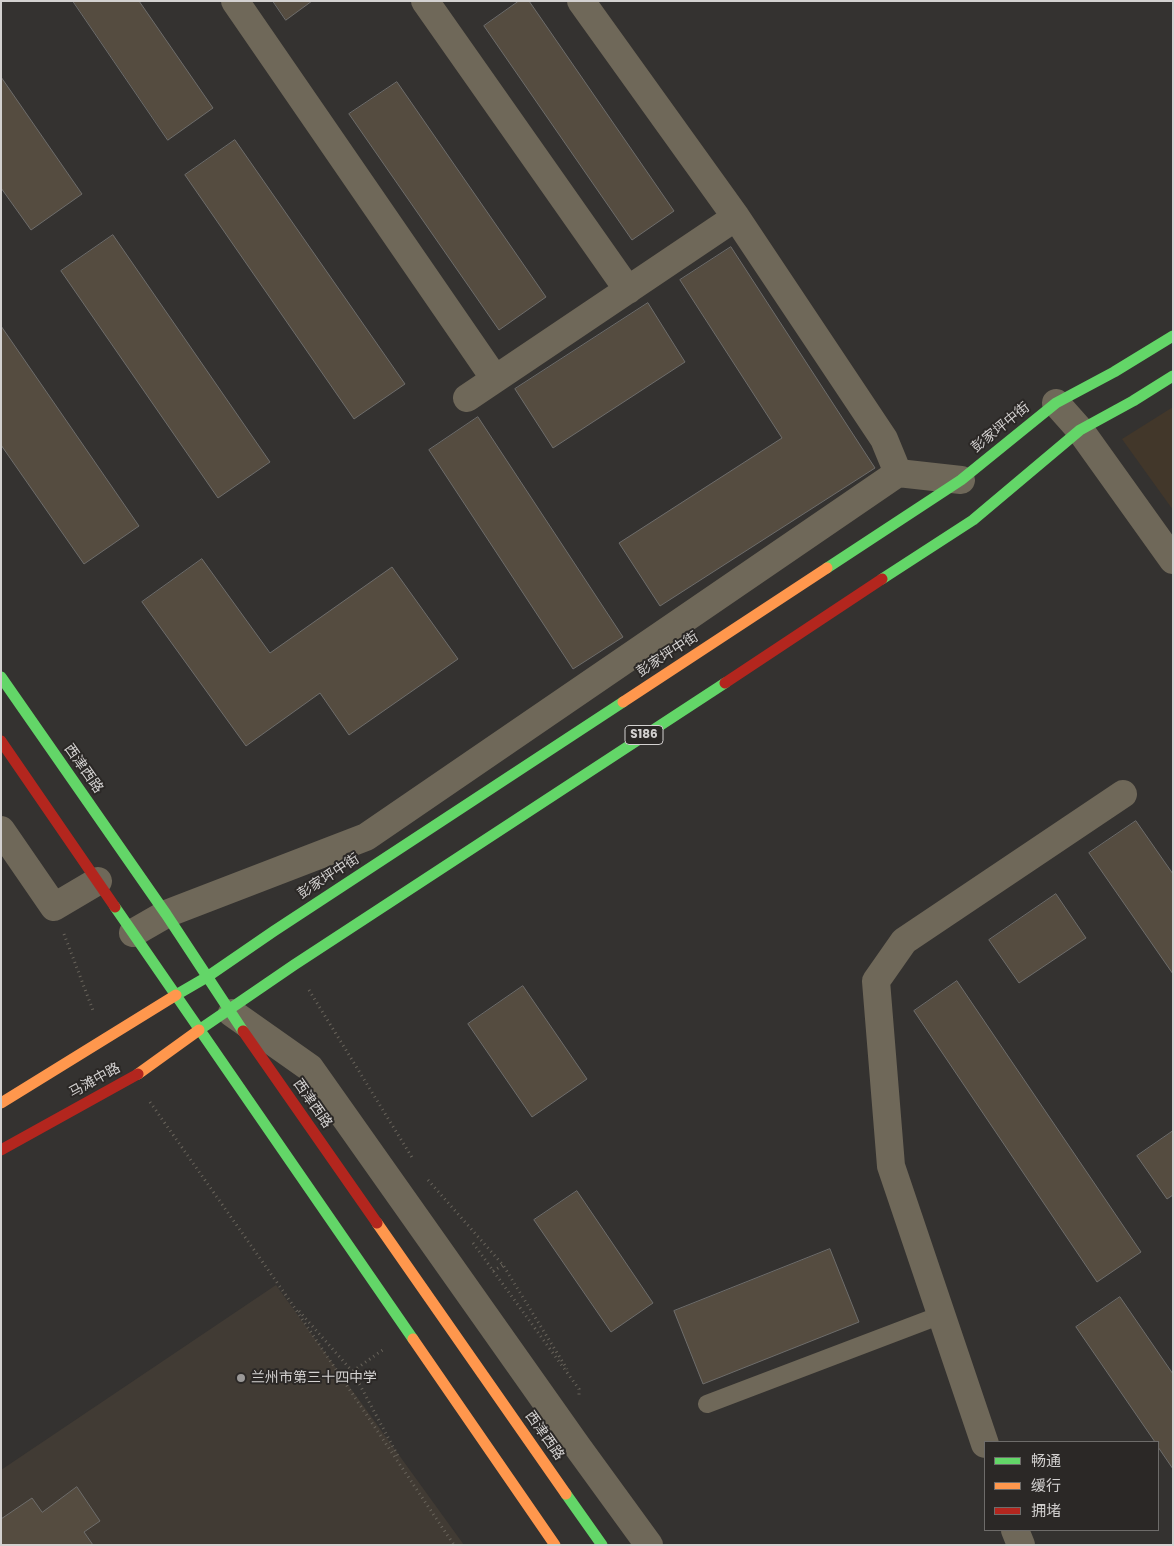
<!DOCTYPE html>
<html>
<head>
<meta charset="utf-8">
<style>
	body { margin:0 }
	#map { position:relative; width:1174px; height:1546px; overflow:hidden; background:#343230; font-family:Poppins,"Noto Sans SC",sans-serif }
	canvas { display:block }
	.frame { position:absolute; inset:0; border:2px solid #d3d1d0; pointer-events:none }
	.legend { position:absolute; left:984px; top:1441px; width:175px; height:90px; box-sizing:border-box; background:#2b2826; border:1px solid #6e6c6a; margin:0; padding:6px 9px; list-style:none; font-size:15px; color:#d3d1d0 }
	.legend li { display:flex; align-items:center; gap:10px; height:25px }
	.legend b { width:25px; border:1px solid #6e6c6a }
</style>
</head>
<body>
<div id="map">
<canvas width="1174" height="1546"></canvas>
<div class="frame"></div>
<ul class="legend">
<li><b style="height:6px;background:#63d668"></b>畅通</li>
<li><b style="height:6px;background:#ff974d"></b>缓行</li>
<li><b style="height:6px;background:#b3261e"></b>拥堵</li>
</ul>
</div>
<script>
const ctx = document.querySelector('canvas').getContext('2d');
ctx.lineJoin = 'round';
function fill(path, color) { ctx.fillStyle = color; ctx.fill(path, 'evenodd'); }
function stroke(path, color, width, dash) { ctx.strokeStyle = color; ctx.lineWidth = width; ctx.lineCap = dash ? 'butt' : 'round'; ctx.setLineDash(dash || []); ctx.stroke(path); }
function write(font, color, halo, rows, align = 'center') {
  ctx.font = font + ' Poppins,"Noto Sans SC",sans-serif'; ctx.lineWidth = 4; ctx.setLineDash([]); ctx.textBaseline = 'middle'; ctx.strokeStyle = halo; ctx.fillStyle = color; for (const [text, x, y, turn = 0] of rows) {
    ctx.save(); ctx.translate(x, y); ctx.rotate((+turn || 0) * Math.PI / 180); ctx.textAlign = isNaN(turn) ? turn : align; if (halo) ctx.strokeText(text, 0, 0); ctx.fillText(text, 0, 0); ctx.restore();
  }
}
fill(new Path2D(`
	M276,1285L464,1545H1V1470Z`), '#413b34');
fill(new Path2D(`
	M1173,407V510L1122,439Z`), '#42372a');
const building = new Path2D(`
	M73,1H139L213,108L168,140Z
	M273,1H312L286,20Z
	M519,1H529L674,211L632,240L484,26Z
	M1,77L82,194L31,230L1,188Z
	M397,82L546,297L499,330L349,114Z
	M235,140L405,384L354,419L185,175Z
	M113,235L270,462L218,498L61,271Z
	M731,247L875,468L660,606L619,543L782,438L680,280Z
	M648,303L685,362L553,448L515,389Z
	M1,326L139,526L84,564L1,445Z
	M478,417L623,637L573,669L429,450Z
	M202,559L270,653L392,567L458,659L349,735L320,693L246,746L142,602Z
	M1136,821L1173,874V974L1089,853Z
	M1056,894L1086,938L1019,983L989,940Z
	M957,981L1141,1252L1097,1282L914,1011Z
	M523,986L587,1079L532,1117L468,1024Z
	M1173,1131V1195L1167,1199L1137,1156Z
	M577,1191L653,1303L611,1332L534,1220Z
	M830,1249L859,1322L703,1384L674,1311Z
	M1120,1297L1173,1374V1469L1158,1447V1442H1155L1076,1327Z
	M77,1487L100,1521L84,1532L93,1545H1V1519L32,1498L42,1512Z`);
fill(building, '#554c40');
stroke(building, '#6e6d6b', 1);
stroke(new Path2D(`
	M64,934L94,1013
	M309,990L413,1159
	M150,1102L290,1301L454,1545
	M428,1180L503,1265L567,1369
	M473,1243L579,1389V1395
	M493,1271L503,1265
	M299,1311L353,1372L399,1458
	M353,1371L384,1349`), '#69645b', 3, [1, 4]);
stroke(new Path2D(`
	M707,1404L941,1315`), '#6f6859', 18);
stroke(new Path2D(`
	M235,1L495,379
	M425,1L628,290
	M581,1L736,217L884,439L898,473
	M467,398L736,217
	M1056,403L1080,430L1173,560
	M1,830L54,907L98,881
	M133,933L166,914L366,837L898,473L961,480
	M232,1013L310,1068L577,1446L649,1545
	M985,1444L891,1166L876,981L904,941L1123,794
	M1015,1530L1021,1545`), '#6f6859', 28);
stroke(new Path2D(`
	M827,568L961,480L1056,403L1114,372L1173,336
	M882,579L973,520L1080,430L1133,401L1173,376
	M1,677L166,914L243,1031
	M115,907L413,1339
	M176,995L207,977L274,931L623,702
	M199,1030L294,965L725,683
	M566,1494L602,1545`), '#63d668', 11);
stroke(new Path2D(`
	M623,702L827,568
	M138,1074L199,1030
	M1,1103L176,995
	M377,1223L566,1494
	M413,1339L555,1545`), '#ff974d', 11);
stroke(new Path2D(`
	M725,683L882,579
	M1,741L115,907
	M243,1031L377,1223
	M1,1150L138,1074`), '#b3261e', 11);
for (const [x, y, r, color] of [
	[241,1378,5,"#9b9998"]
]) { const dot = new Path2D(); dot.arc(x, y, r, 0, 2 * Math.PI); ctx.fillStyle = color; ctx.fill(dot); stroke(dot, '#2b2826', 2); }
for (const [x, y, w] of [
	[644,735,38]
]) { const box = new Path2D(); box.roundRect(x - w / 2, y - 9.5, w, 19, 4); ctx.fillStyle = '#2b2826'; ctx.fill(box); stroke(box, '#d3d1d0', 1); }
write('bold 12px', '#d3d1d0', null, [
	["S186",644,735]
]);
write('14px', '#d3d1d0', '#2b2826', [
	["彭家坪中街",1001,428,-39],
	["彭家坪中街",668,655,-33],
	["西津西路",83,769,55],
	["彭家坪中街",329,877,-33],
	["马滩中路",95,1081,-29],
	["西津西路",312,1104,55],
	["西津西路",544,1436,55]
]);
write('14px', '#d3d1d0', '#2b2826', [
	["兰州市第三十四中学",251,1378]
], 'left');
</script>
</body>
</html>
